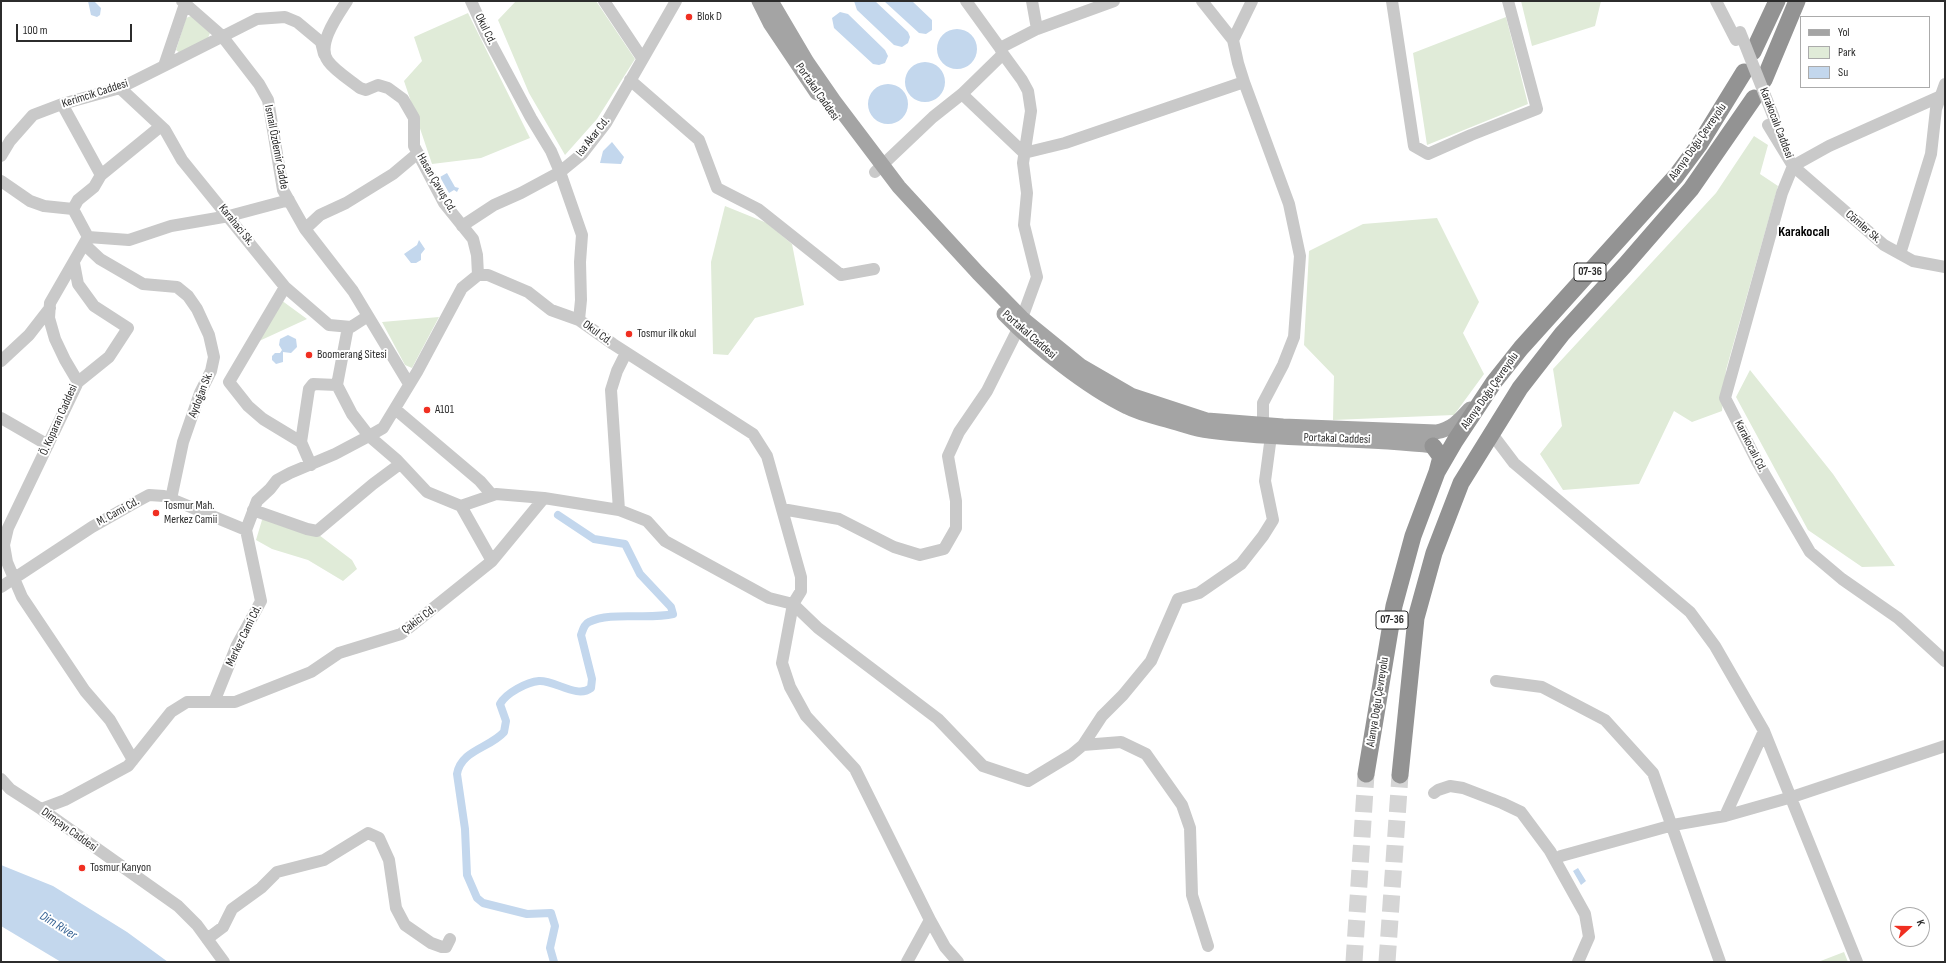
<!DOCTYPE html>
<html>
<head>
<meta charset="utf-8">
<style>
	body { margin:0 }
	#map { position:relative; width:1946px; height:963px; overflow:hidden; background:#fff; font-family:"Sofia Sans Condensed",sans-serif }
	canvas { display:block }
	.frame { position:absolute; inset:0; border:2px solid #2c2c2c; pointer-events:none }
	.legend { position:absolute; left:1800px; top:16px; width:130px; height:72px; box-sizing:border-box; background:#fff; border:1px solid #ababab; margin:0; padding:5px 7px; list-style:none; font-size:12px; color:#2c2c2c }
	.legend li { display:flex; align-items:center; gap:8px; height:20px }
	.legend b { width:20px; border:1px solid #ababab }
	.north { position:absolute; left:1890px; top:907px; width:40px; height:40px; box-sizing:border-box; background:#fff; border:1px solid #ababab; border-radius:50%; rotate:69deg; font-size:11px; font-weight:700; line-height:16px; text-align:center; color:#2c2c2c }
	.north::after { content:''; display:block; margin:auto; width:14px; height:18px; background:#f02f21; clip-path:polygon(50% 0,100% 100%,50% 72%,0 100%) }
	.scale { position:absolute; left:16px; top:24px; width:116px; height:18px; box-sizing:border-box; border:2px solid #2c2c2c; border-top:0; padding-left:5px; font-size:12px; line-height:14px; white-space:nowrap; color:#2c2c2c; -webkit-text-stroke:3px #fff; paint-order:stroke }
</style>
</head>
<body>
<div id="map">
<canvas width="1946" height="963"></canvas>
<div class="frame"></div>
<ul class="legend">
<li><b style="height:5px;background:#a4a4a4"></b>Yol</li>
<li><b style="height:11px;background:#e0ebd8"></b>Park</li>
<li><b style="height:11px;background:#c3d7ed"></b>Su</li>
</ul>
<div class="north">K</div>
<div class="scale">100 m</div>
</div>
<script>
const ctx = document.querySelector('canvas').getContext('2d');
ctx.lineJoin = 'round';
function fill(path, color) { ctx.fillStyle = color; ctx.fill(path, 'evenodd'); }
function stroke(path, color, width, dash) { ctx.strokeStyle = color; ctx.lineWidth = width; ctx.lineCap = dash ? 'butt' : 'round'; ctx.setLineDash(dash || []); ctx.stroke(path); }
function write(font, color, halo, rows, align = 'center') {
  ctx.font = font + ' "Sofia Sans Condensed",sans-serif'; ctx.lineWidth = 4; ctx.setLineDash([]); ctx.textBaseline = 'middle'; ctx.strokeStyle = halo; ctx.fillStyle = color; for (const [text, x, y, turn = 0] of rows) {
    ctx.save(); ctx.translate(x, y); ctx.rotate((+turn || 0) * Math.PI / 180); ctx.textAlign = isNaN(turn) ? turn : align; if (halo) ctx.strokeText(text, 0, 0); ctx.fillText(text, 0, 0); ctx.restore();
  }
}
fill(new Path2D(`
	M516,1H596L635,59L597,119L565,155L529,93L498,20Z
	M1521,1H1601L1595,26L1532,46Z
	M468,13L530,138L481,158L432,164L404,81L422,61L414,37Z
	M191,16L210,33L208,38L180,53L176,50L186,18Z
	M1506,17L1528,104L1427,145L1413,53Z
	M1754,136L1768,145L1760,174L1778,186L1726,370L1722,411L1692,422L1674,411L1639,484L1563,490L1540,454L1562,426L1553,369L1716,193Z
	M725,206L767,223L792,244L804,305L755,318L728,355L713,354L711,262Z
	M1437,218L1479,302L1463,333L1484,374L1454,415L1333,420L1334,376L1304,345L1309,251L1363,224Z
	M281,300L307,319L257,342Z
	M439,317L412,368L405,365L382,322Z
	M1750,370L1833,474L1895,566L1862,567L1808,530L1736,397Z
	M265,519L319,535L352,560L357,569L343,581L308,560L272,549L256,540L262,520Z
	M1844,952L1848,962H1818Z`), '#e0ebd8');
fill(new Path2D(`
	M88,1H94L101,8L100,15L97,17L91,15Z
	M854,1H875L908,32L910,37L908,43L902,47L894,45L857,10Z
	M884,1H912L932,20V30L926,34L919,33Z
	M840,12L848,14L885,50L888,56L885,63L879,65L873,64L834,28L832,18Z
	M937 49a20 20 0 1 1 40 0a20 20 0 1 1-40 0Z
	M905 82a20 20 0 1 1 40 0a20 20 0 1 1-40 0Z
	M868 104a20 20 0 1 1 40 0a20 20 0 1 1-40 0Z
	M612,142L624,157L621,164L600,163L603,151Z
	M447,173L455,187L459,188L457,192L454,190L449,193L440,177Z
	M419,240L425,249L421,254V260L416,263H411L404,254L417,245Z
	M288,335L296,339L297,347L291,353L283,352V362L276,364L272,360V356L275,353H280L282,350L279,345L280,339Z
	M1,865L53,886L127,932L168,962H61L1,926Z
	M1578,868L1586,881L1581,885L1573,871Z`), '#c3d7ed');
stroke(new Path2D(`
	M554,962L550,948L555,926L551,913L527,914L483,903L477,898L467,875L465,829L457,774C461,750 490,748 504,732L506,721L500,704C506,693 527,682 539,681C555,680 577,699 591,688L592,679L581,635C583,630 584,624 589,622C610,611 649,620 673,614L671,607L640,574L625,544L594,539L558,515`), '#c3d7ed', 8);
stroke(new Path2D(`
	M1354,962L1366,774
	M1387,962L1400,775`), '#d5d5d5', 17, [17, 8]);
stroke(new Path2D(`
	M182,1L222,36L259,84L268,100L283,190L305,229L353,291L409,384
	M347,1C338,15 316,45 328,61C335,71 350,80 360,88L366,90L378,85L388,88L403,99L414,118V146L444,203L473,239L477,255L478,275H488L528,292L551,310L579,320
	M471,1L486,34L531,118L551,151L560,172L582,235L580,262L581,300L579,320L613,344L753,434L767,456L801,577V591L793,604L782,663L790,687L806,716L855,769L930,920L945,947L958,962
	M604,1L642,58
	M966,1L1000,48
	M1032,1L1037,29
	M1202,1L1233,40
	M1392,1L1414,146L1428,154L1471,135L1537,109L1508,1
	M1716,1L1736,40
	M164,66L257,19L285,17L297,22L321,42L324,54
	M630,80L699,140L717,188L758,209L841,275L874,269
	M120,88L165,130L182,160L285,287L329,325L351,327L368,316
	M962,94L1024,153L1065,143L1244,82
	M62,104L101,175
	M1768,125L1793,166L1884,245L1913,261L1945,267
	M1,156L10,141L33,115L62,104L120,88L164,66L186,1
	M1793,166L1782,193L1725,398L1758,463L1810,552L1842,579L1898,618L1945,661
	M1793,166L1829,146L1941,96
	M875,172L933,117L962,94L1003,54L1000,48L1037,29L1114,1
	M1,181L30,201L44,206L73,209L88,237L50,303L49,318L55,339L65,360L78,382L8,528L4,545L7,562L22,597L85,691L110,720L133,760
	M73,209L78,200L94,187L101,175L161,126
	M462,226L494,205L521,193L560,172L582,154L606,123L676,1
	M305,229L320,215L346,203L393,174L418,153
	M88,237L129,240L171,226L229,216L289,200
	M84,244L100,259L143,284L177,287L188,296L197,309L209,335L214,357L211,371L200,393L183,442L171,499
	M1900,254L1931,154L1936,109L1945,84
	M74,263L78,284L94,306L128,328L109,357L78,382
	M285,287L229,382L248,406L263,419L301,442L309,389L313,384L337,385L348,327
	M1,361L29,335L50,308
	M337,385L352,414L369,436L383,428L417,372L462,288L478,275
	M395,409L480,481L492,495
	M1,418L48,445
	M1492,434L1514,463L1690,612L1715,646L1764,731L1857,962
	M301,442L311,465
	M461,506L492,561
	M782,509L839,519L894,547L920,555L944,549L956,528V501L948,456L959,432L987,391L1018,329L1037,277L1024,225L1027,193L1023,163L1031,111L1028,91L1022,80L1003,54
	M253,510L307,529L317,531L373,484L400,464
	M619,510L611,390L617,371L626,353
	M1,587L92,527L136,502L149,495L164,496L246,530
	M1496,681L1542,687L1605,720L1653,773L1720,962
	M214,702H235L311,672L339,653L401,634L492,561L544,498
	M1083,745L1121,742L1146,754L1182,805L1190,828L1192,895L1208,946
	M1,779L10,789L41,809L178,906L197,925L224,962
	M1434,793L1438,790L1450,786L1463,788L1502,803L1521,812L1550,851L1585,914L1589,937L1578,962
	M41,809L65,800L128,766L171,712L187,702H214L237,645L261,601L246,530L257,501L270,489L277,480L290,473L335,454L369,436L397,460L427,492L461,506L496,494L544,498L619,510L647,521L665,541L769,598L793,604L818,628L938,719L983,766L1028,781L1071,755L1083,745L1102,716L1123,695L1151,661L1178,599L1199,593L1241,564L1263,536L1273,520L1265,481L1271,436L1263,424V403L1283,365L1294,337L1300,256L1289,204L1244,82L1238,63L1233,40L1252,1
	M1725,816L1764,731
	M1555,860L1561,856L1673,825L1725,816L1792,797L1945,746
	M207,939L223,927L232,909L261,888L277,872L324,860L368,833L379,838L389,860L396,908L405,925L431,943L442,947H446L450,939
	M907,962L930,920`), '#c9c9c9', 12);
stroke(new Path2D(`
	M759,1L770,23L817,93
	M771,1L807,62L834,101L899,187L978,273L1022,318L1081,366L1131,395L1207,420L1283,426L1436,432C1452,429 1459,421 1470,409
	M1004,314C1036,347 1086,387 1127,407C1142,415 1161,418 1177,423C1187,426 1198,430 1209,431C1283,441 1359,437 1433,446`), '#a4a4a4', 15);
stroke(new Path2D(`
	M1753,52L1777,1
	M1764,80L1797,1
	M1433,446L1441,457L1437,472
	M1366,774L1394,606L1413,536L1437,472L1455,441L1494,382L1521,348L1676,176L1699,145L1744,72
	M1400,775L1416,618L1434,553L1461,483L1520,388L1562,334L1625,265L1691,189L1754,98`), '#939393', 17);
stroke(new Path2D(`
	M1740,32L1774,118`), '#c9c9c9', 12);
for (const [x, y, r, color] of [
	[689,17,4,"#f02f21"],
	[629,334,4,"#f02f21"],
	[309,355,4,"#f02f21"],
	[427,410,4,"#f02f21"],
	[156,513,4,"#f02f21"],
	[82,868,4,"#f02f21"]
]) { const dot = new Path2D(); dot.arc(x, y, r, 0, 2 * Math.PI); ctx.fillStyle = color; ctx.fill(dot); stroke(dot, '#fff', 1.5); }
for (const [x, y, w] of [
	[1590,272,32],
	[1392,620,32]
]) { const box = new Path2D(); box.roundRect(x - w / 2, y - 9, w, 18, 3); ctx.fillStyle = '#fff'; ctx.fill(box); stroke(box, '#2c2c2c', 1); }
write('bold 11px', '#2c2c2c', null, [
	["07-36",1590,272],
	["07-36",1392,620]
]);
write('12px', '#2c2c2c', '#fff', [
	["Blok D",697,17],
	["Tosmur ilk okul",637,334],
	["Boomerang Sitesi",317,355],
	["A101",435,410],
	["Tosmur Mah.",164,506],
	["Merkez Camii",164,520],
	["Tosmur Kanyon",90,868]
], 'left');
write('12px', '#2c2c2c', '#fff', [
	["Okul Cd.",485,29,64],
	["Portakal Caddesi",817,92,55],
	["Kerimcik Caddesi",95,94,-18],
	["Karakocalı Caddesi",1776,123,69],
	["Isa Akar Cd.",593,137,-52],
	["Alanya Doğu Çevreyolu",1698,142,-55],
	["Ismail Ôzdemir Cadde",276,147,79],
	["Hasan Çavuş Cd.",436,183,60],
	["Karahaci Sk.",236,225,51],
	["Cömler Sk.",1863,227,41],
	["Okul Cd.",597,333,36],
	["Portakal Caddesi",1029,335,41],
	["Alanya Doğu Çevreyolu",1490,391,-55],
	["Aydoğan Sk.",201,395,-69],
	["Ö. Koparan Caddesi",59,420,-66],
	["Portakal Caddesi",1337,439,2],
	["Karakocalı Cd.",1750,446,63],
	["M. Cami Cd.",118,512,-29],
	["Çakici Cd.",419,620,-37],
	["Merkez Cami Cd.",244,636,-64],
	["Alanya Doğu Çevreyolu",1378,702,-81],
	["Dimçayı Caddesi",69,830,36]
]);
write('italic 13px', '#366293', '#fff', [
	["Dim River",58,926,32]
]);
write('bold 14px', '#000', '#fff', [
	["Karakocalı",1804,232]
]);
</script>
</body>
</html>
